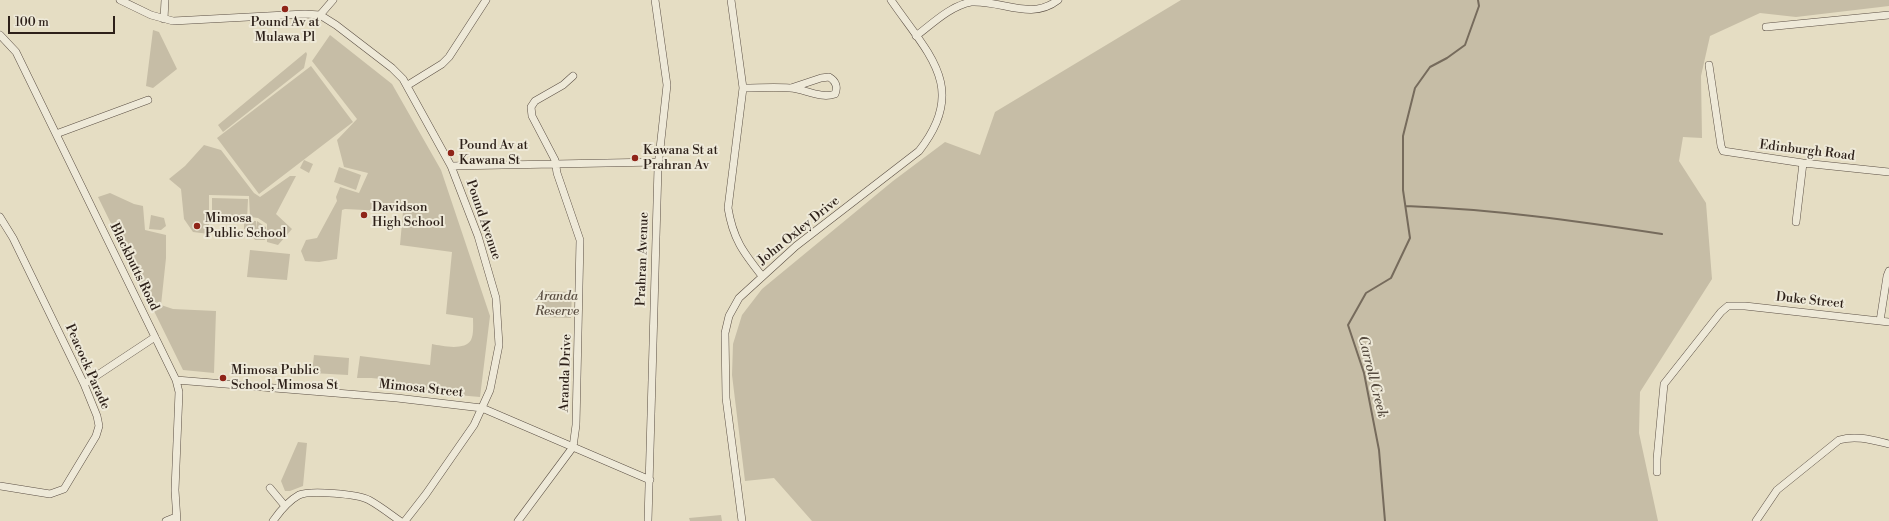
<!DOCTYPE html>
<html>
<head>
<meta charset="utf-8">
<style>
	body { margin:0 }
	#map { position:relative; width:1889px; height:521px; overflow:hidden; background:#e5ddc3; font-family:"Libre Bodoni",serif }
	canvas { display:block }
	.scale { position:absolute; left:8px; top:16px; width:107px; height:18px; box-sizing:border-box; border:2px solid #2d2019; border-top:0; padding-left:5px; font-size:12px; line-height:14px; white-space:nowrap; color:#2d2019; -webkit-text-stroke:3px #eee9d8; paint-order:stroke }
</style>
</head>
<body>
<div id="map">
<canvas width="1889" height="521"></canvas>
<div class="scale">100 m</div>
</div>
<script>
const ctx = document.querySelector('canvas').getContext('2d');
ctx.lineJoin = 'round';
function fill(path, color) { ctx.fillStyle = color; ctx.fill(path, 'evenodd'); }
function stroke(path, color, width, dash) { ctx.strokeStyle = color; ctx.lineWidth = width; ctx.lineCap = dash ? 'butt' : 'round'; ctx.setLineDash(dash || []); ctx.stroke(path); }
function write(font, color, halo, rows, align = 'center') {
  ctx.font = font + ' "Libre Bodoni",serif'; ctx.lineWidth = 4; ctx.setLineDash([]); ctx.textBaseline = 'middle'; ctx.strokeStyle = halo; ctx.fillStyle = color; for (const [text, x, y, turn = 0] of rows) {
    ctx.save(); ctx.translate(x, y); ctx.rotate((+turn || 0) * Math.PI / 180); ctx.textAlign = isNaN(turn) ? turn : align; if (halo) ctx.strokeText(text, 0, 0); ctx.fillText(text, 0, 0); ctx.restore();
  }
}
fill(new Path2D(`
	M1181,0H1889V6L1796,17L1760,13L1710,36L1701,76L1702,138L1683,137L1679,161L1706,203L1712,279L1640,392L1639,433L1658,521H812L774,478L745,481L732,375L733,344L742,315L762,289L893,181L945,142L980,155L995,112Z
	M153,30L159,32L177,69L153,88L146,86Z
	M330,35L392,84L441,170L490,316L480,397L400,390C385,377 376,378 357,378L360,356L430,365L432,344C442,346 465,351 471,340C474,334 473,324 473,318L446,314L452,252L400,245L403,212L345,209L342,210L337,259L319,262L305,261L301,251L306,240L317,238L337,201L336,197L340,187L359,193L368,173L344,167L337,140L357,119L312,61Z
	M306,52L307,54L304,68L223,132L218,125Z
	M311,66L353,122L259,194L217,138Z
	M204,145L221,150L254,193L260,197L290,176H296L276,214L292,229L278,245L267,242V224L258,218L250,217L249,196L209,195V234L193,232L184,219L181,189L169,179L185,166Z
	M304,160L313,164L309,173L300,168Z
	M339,167L361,175L356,190L334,182Z
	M110,193L134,204L143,206L145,230L166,235V258L161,305L173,309L216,311L214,373L183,370L98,197Z
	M212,198L248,199L247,220L212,219Z
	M151,215L164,218L166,226L161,230L149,229Z
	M244,221H256V229L257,221L266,227L265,240H255L251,234V229H244Z
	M250,250L290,254L287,280L247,277Z
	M542,291L572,292L571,318L542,317Z
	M314,355L349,358L348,375L312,373Z
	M298,442L307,443L303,486L290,491H285L281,481Z
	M721,515L722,521H690L689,518Z`), '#c6bda6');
stroke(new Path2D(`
	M1406,206C1492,209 1577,221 1662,234
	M1385,521L1379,450L1364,373L1348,325L1366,293L1391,278L1410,238L1403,190V136L1415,88L1430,67L1447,58L1465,45L1479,6L1478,0`), '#766b5c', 2);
const minor = new Path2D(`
	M120,0L151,15L173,21L305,14L320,15L336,25L392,68L403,79L451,166L478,236L496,298L499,345L490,390L474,425L426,494L405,521
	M731,0L743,88L728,208C733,239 743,252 762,276
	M320,15L333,0
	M164,19L165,0
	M1766,27L1889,15
	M0,35L16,52L176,380L179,392L175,490L177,521
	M916,36C932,24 950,6 971,2C1002,0 1031,21 1058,0
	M1709,65L1721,146L1723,151L1803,163L1889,172
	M408,85L442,64L449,57L486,0
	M743,88C759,88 774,87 790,88C805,89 820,99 835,94C838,87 836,81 829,77L821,78L791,88
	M56,134L148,100
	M451,166L658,162
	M0,217L13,238L84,384L97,416L99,426L96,436L64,489L50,494L0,486
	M1796,222L1803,163
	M1880,321L1887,276L1889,271
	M176,380L397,398L482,408L650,480
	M84,384L155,337
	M1657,472V459L1664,384L1721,312L1728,306H1745L1889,322
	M270,488L285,506
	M166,521L176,517
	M273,521C280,511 288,501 299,495C310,490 358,494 369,500C380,506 390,514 400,521
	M518,521L573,447L576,425L580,240L557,173L555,160L532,116L531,107L535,101L563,85L573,76
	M648,521L658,167L667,85L655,0
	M742,521L726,398L725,333L729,316L739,298L796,246L919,151C969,88 928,54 891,0
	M1756,521L1777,490L1839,440C1856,435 1872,440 1889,444`);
stroke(minor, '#5b4f44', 8);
stroke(minor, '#eee9d8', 7);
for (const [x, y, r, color] of [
	[285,9,4,"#8f2418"],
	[451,153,4,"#8f2418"],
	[635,158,4,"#8f2418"],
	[364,215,4,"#8f2418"],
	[197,226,4,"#8f2418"],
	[223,378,4,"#8f2418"]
]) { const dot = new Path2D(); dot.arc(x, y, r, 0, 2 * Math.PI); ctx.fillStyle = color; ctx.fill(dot); stroke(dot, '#eee9d8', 1.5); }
write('13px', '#2d2019', '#eee9d8', [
	["Pound Av at",285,23,"center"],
	["Mulawa Pl",285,38,"center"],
	["Pound Av at",459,146],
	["Kawana St",459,161],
	["Kawana St at",643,151],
	["Prahran Av",643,166],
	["Davidson",372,208],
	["High School",372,223],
	["Mimosa",205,219],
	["Public School",205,234],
	["Mimosa Public",231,371],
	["School, Mimosa St",231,386]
], 'left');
write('13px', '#2d2019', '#eee9d8', [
	["Edinburgh Road",1807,151,7],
	["Pound Avenue",483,220,71],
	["John Oxley Drive",799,231,-39],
	["Prahran Avenue",643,259,-88],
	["Blackbutts Road",134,267,64],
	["Duke Street",1810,301,6],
	["Peacock Parade",87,367,66],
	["Aranda Drive",566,373,-88],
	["Mimosa Street",421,389,6]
]);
write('italic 13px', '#5b4f43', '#eee9d8', [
	["Aranda",557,297],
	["Reserve",557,312]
]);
write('italic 14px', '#574c40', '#eee9d8', [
	["Carroll Creek",1372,377,76]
]);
</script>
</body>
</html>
